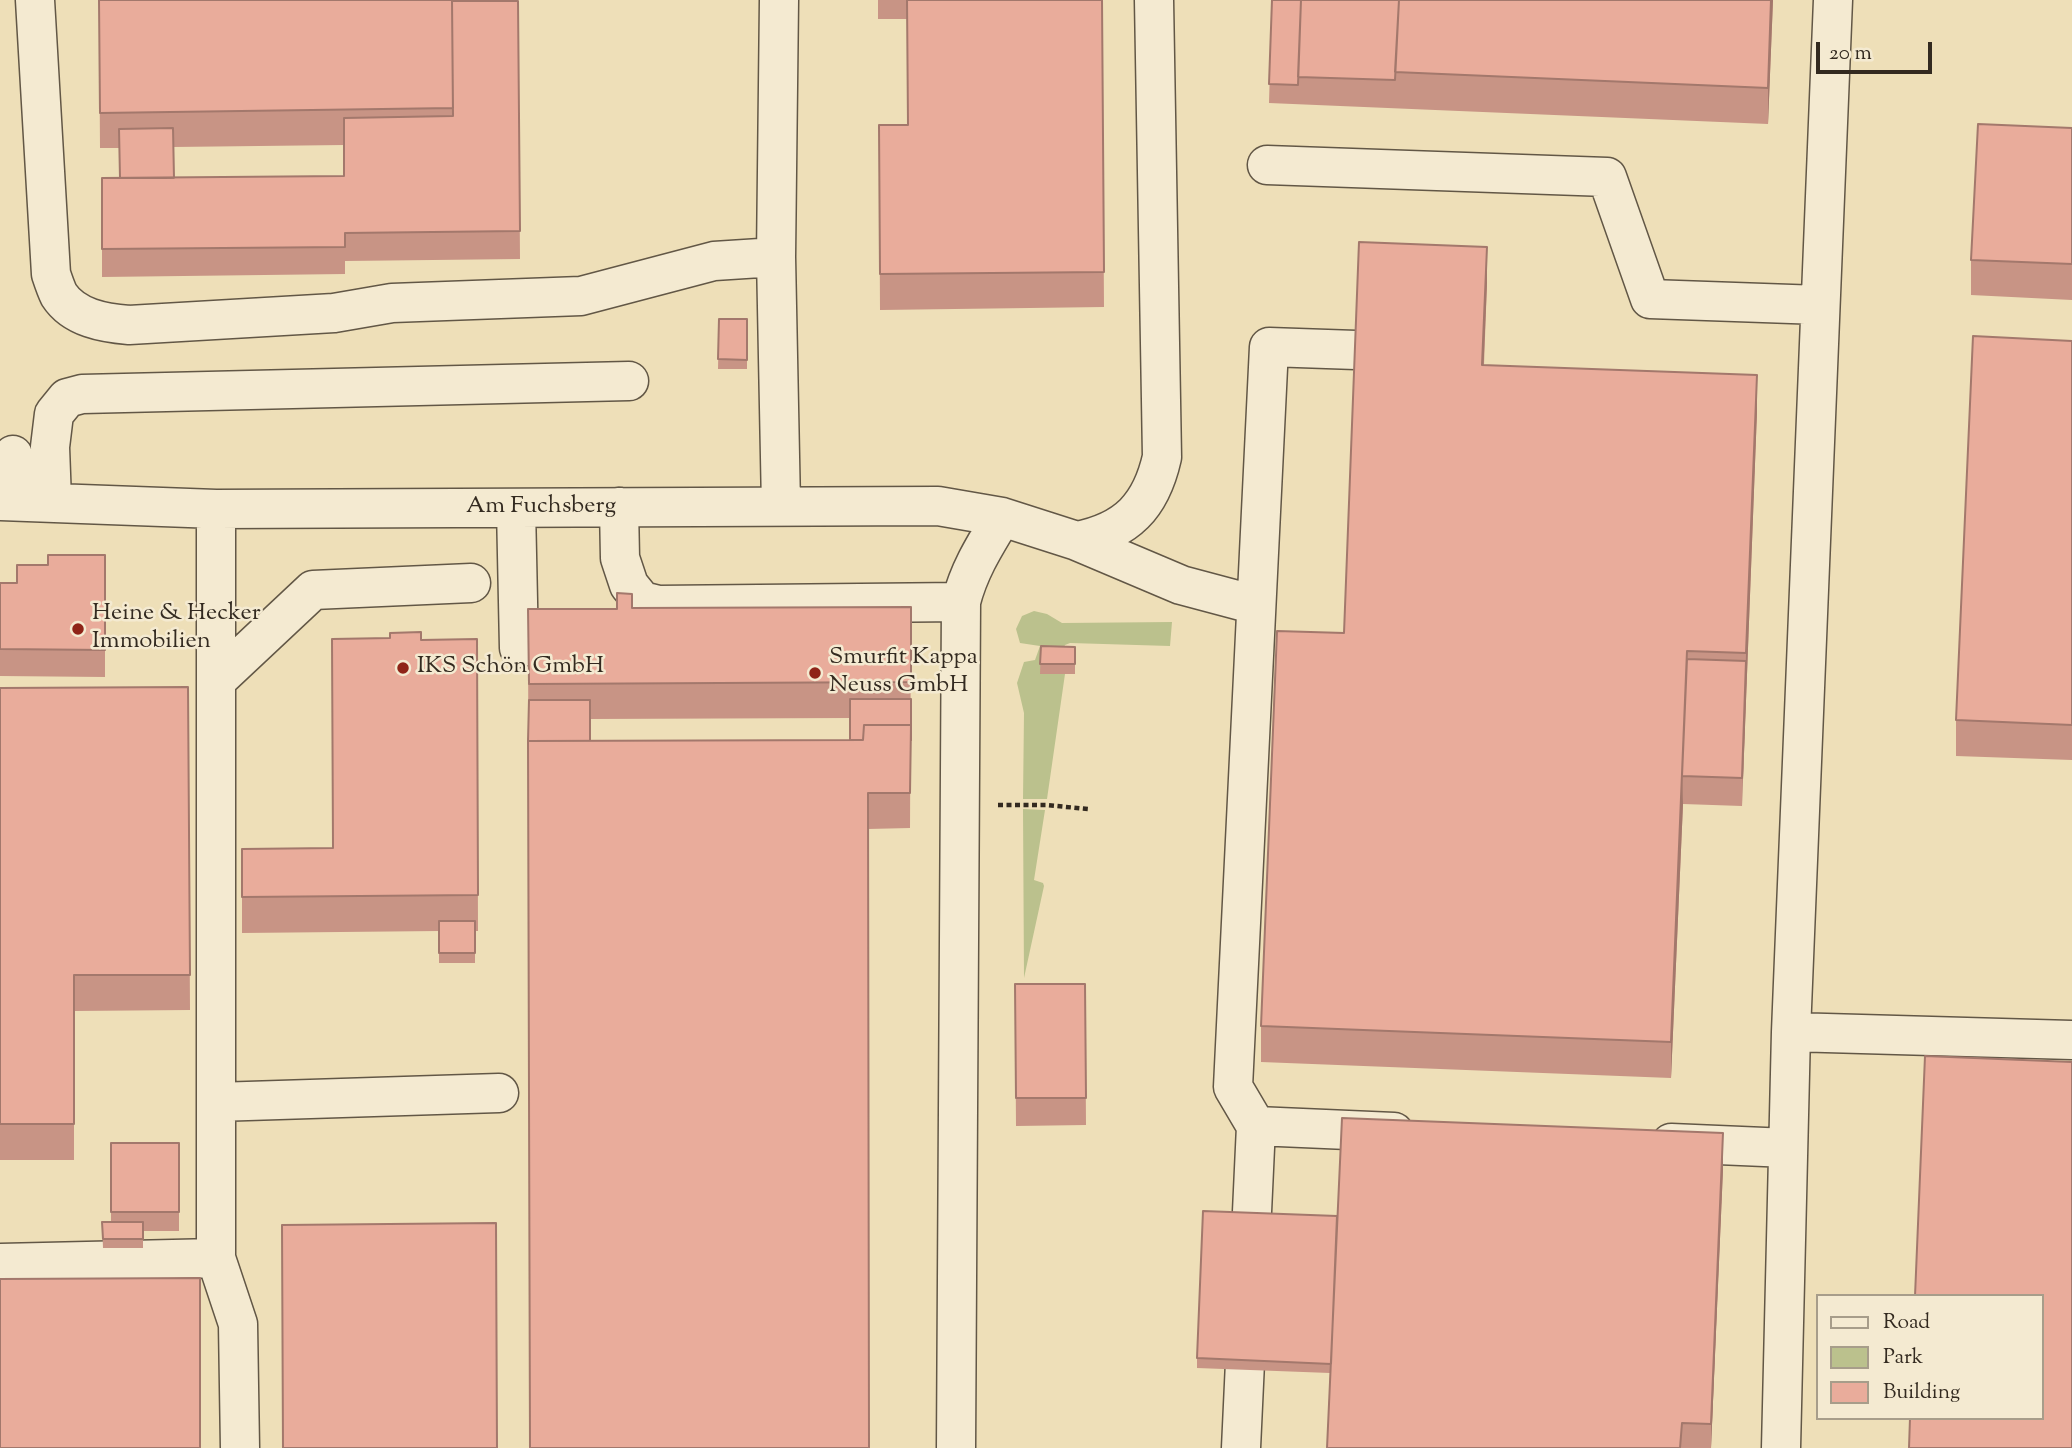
<!DOCTYPE html>
<html>
<head>
<meta charset="utf-8">
<style>
	body { margin:0 }
	#map { position:relative; width:2072px; height:1448px; overflow:hidden; background:#eedfb8; font-family:"Sorts Mill Goudy",serif }
	canvas { display:block }
	.legend { position:absolute; left:1816px; top:1294px; width:228px; height:126px; box-sizing:border-box; background:#f4ead1; border:2px solid #a79d8a; margin:0; padding:9px 12px; list-style:none; font-size:21px; color:#332a20 }
	.legend li { display:flex; align-items:center; gap:14px; height:35px }
	.legend b { width:35px; border:2px solid #a79d8a }
	.scale { position:absolute; left:1816px; top:42px; width:116px; height:32px; box-sizing:border-box; border:4px solid #332a20; border-top:0; padding-left:9px; font-size:21px; line-height:24px; white-space:nowrap; color:#332a20; -webkit-text-stroke:5px #f4ead1; paint-order:stroke }
</style>
</head>
<body>
<div id="map">
<canvas width="2072" height="1448"></canvas>
<ul class="legend">
<li><b style="height:9px;background:#f4ead1"></b>Road</li>
<li><b style="height:19px;background:#bbc18d"></b>Park</li>
<li><b style="height:19px;background:#e9ac9b"></b>Building</li>
</ul>
<div class="scale">20 m</div>
</div>
<script>
const ctx = document.querySelector('canvas').getContext('2d');
ctx.lineJoin = 'round';
function fill(path, color) { ctx.fillStyle = color; ctx.fill(path, 'evenodd'); }
function stroke(path, color, width, dash) { ctx.strokeStyle = color; ctx.lineWidth = width; ctx.lineCap = dash ? 'butt' : 'round'; ctx.setLineDash(dash || []); ctx.stroke(path); }
function write(font, color, halo, rows, align = 'center') {
  ctx.font = font + ' "Sorts Mill Goudy",serif'; ctx.lineWidth = 5; ctx.setLineDash([]); ctx.textBaseline = 'middle'; ctx.strokeStyle = halo; ctx.fillStyle = color; for (const [text, x, y, turn = 0] of rows) {
    ctx.save(); ctx.translate(x, y); ctx.rotate((+turn || 0) * Math.PI / 180); ctx.textAlign = isNaN(turn) ? turn : align; if (halo) ctx.strokeText(text, 0, 0); ctx.fillText(text, 0, 0); ctx.restore();
  }
}
fill(new Path2D(`
	M1034,611L1047,614L1062,623L1172,622L1170,646L1070,643L1065,645L1062,651L1040,673L1065,674L1047,799H1023L1024,713L1017,683L1024,662L1035,660L1040,646L1020,643L1016,629L1022,616Z
	M1023,809L1045,810L1034,880L1043,883L1044,886L1024,978Z`), '#bbc18d');
const minor = new Path2D(`
	M35,0L51,274C53,280 56,289 59,295C74,318 104,323 129,325L334,313L392,303L581,296L714,261L776,257
	M779,0L776,257L781,506
	M1267,165L1607,177L1650,299L1820,305
	M1356,350L1269,347L1233,1087L1256,1126L1394,1132
	M13,455L15,501
	M0,501L216,509L938,506L1002,517L1077,541L1181,585L1256,605
	M52,501L50,447L54,414L67,398L82,394L629,381
	M619,507L620,558L629,585L642,601L658,605L961,602
	M516,508L519,648
	M216,509V1258L238,1324L240,1448
	M1077,541C1127,531 1151,506 1162,457L1154,0
	M216,681L313,590L471,583
	M1791,1032L2072,1040
	M216,1102L499,1093
	M1671,1143L1788,1148
	M0,1263L216,1258
	M956,1448L961,602C969,570 985,545 1002,517
	M1241,1448L1256,1126
	M1781,1448L1791,1032L1833,0`);
stroke(minor, '#625746', 41);
stroke(new Path2D(`
	M998,805H1046L1088,809`), '#332a20', 4.5, [5, 3.5]);
stroke(minor, '#f4ead1', 38);
fill(new Path2D(`
	M99,0L452,22L518,1L520,259L345,261V274L102,277V178H120L119,148H100ZM344,145V176L174,178L173,147Z
	M878,0H1102L1104,307L880,310L879,125H908L907,19H878Z
	M1272,0H1773L1768,124L1269,103Z
	M2072,128V300L1971,295V260Z
	M1487,283L1484,365L1757,411L1742,806L1683,804L1671,1078L1261,1062V1026L1344,633Z
	M719,319H747V369H718Z
	M2072,341V760L1956,756V720Z
	M105,555V677L0,676V583H17L48,565Z
	M911,607L910,828L868,829L530,1448L528,609ZM850,718V740L590,741V719Z
	M477,639L478,931H475V963H439V931L242,933V849L333,848L421,640Z
	M1041,646L1075,647V674H1040Z
	M188,687L190,1010L74,1011V1160H0V688Z
	M1015,984H1085L1086,1125L1016,1126Z
	M111,1143H179V1231H143V1248H103L102,1222H111Z
	M1723,1169L1711,1448H1327L1330,1373L1197,1368V1358L1337,1216Z`), '#c89485');
fill(new Path2D(`
	M1771,0H1773L1768,124V88Z
	M1487,247V283L1482,401V365Z
	M1757,375V411L1742,806L1746,653Z
	M1682,776L1683,804L1671,1078V1042Z
	M1723,1133V1169L1711,1448V1424Z`), '#a3786c');
const building = new Path2D(`
	M99,0H452L453,108L100,113Z
	M907,0H1102L1104,272L880,274L879,125H908Z
	M1272,0H1301L1298,85L1269,84Z
	M1301,0H1399L1395,80L1298,77Z
	M1399,0H1771L1768,88L1395,72Z
	M452,1H518L520,231L345,233V247L102,249V178L344,176V118L453,116Z
	M1978,124L2072,128V264L1971,260Z
	M173,128L174,178H120L119,129Z
	M1359,242L1487,247L1482,365L1757,375L1746,653L1687,651L1671,1042L1261,1026L1277,631L1344,633Z
	M719,319H747V360L718,359Z
	M1973,336L2072,341V725L1956,720Z
	M48,555H105V650L0,649V583H17V565H48Z
	M617,593L632,594V608L911,607V682L529,684L528,609H617Z
	M421,632V640L477,639L478,895L242,897V849L333,848L332,639L390,638V633Z
	M1041,646L1075,647V664H1040Z
	M1687,659L1746,661L1742,778L1682,776Z
	M188,687L190,975H74V1124H0V688Z
	M850,699H911V741V725H864L863,740H850Z
	M529,700H590V741H528Z
	M864,725H911L910,793H868L869,1448H530L528,741L863,740Z
	M439,921H475V953H439Z
	M1015,984H1085L1086,1098H1016Z
	M1925,1056L2072,1062V1448H1909L1910,1418H2042V1296H1915Z
	M1342,1118L1723,1133L1711,1424L1682,1423L1680,1448H1327Z
	M111,1143H179V1212H111Z
	M1203,1211L1337,1216L1331,1364L1197,1358Z
	M102,1222H143V1239H103Z
	M496,1223L497,1448H283L282,1225Z
	M200,1278V1448H0V1279Z`);
fill(building, '#e9ac9b');
stroke(building, '#a3786c', 2);
for (const [x, y, r, color] of [
	[78,629,7,"#8f2418"],
	[403,668,7,"#8f2418"],
	[815,673,7,"#8f2418"]
]) { const dot = new Path2D(); dot.arc(x, y, r, 0, 2 * Math.PI); ctx.fillStyle = color; ctx.fill(dot); stroke(dot, '#f4ead1', 2.5); }
write('24px', '#332a20', '#f4ead1', [
	["Am Fuchsberg",541,508]
]);
write('24px', '#332a20', '#f4ead1', [
	["Heine & Hecker",92,615],
	["Immobilien",92,643],
	["Smurfit Kappa",829,659],
	["Neuss GmbH",829,687],
	["IKS Schön GmbH",417,668]
], 'left');
</script>
</body>
</html>
